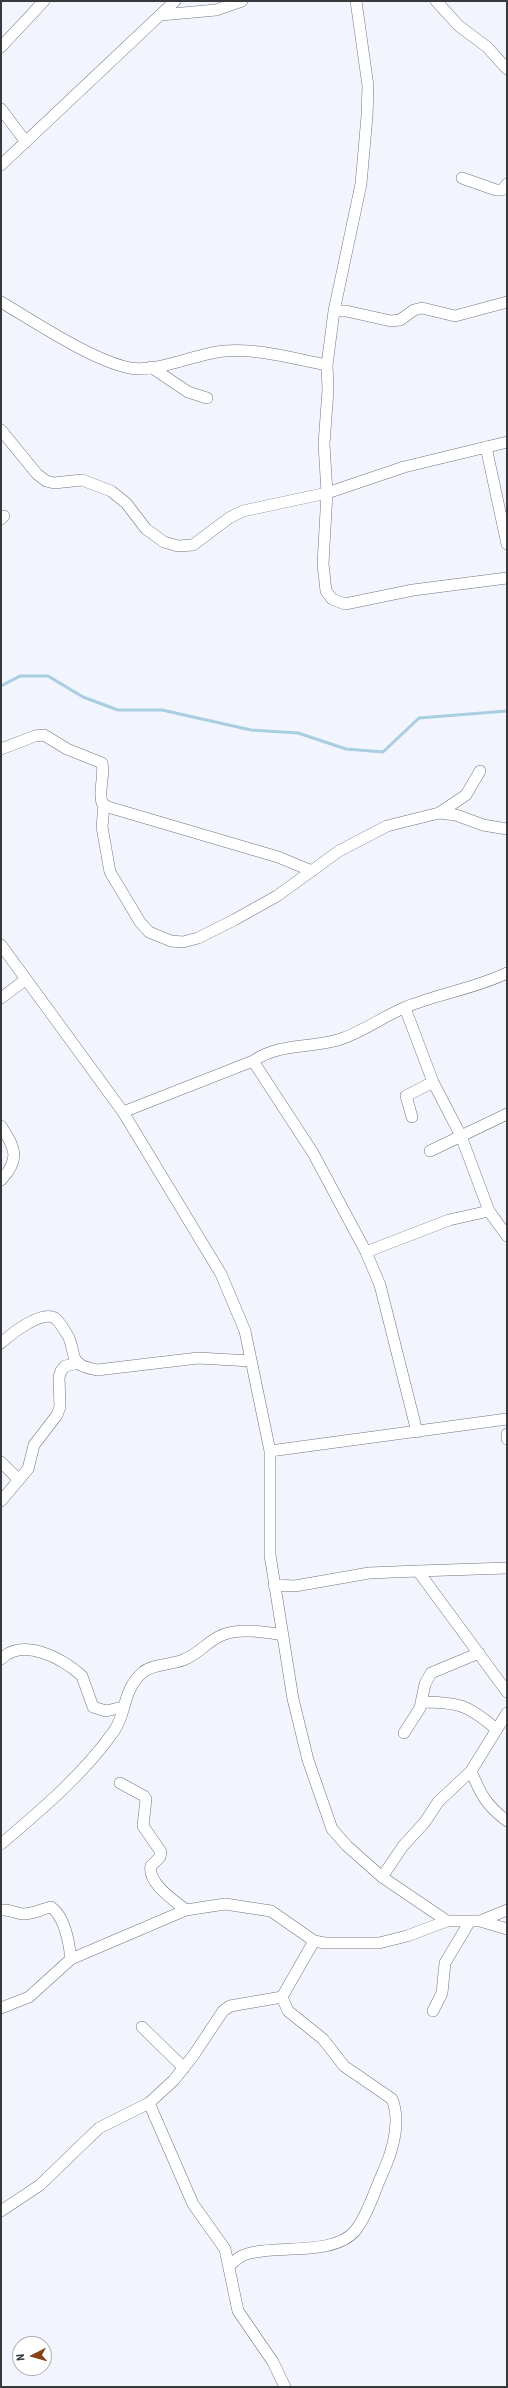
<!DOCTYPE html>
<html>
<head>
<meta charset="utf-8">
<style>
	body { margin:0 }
	#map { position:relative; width:508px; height:2388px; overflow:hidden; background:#f2f5fe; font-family:"Roboto Condensed",sans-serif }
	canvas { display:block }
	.frame { position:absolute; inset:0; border:2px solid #38393d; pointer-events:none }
	.north { position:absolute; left:12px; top:2336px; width:40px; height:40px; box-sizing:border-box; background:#fff; border:1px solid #afb0b1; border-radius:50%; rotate:264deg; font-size:11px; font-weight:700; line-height:16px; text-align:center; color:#38393d }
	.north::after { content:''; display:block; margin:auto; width:14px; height:18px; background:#884416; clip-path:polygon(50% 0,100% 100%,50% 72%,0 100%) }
</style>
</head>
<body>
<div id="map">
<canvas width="508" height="2388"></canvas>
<div class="frame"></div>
<div class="north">N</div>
</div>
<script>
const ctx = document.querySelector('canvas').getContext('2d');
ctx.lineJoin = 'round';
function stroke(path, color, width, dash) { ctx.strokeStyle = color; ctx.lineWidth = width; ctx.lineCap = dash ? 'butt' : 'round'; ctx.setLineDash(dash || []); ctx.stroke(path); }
stroke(new Path2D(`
	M1,686L20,676H48L83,697L118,710H162L251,730L298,733L346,749L383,752L419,718L507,711`), '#a9cee0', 3);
const minor = new Path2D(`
	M356,1L368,86L367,116L361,184L334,311L327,365L328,390L324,444L327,493L323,564L326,591L332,599L345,604L413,590L507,578
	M436,1L459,26L487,47L507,69
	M161,15L216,10L242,1
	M1,47L44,1
	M1,109L26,142
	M1,165L175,1
	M462,178L496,190H502L507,184
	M1,302C35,322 93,361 130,368C157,373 197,353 225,351C258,348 294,359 327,365
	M334,311H346L391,321L400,320L414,310L422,308L455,316L507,302
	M151,367L188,392L207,398
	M1,430L37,474L46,481L54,483L82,480L111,491L126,503L146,529L164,542L178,546L193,545L229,518L243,511L327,493L404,467L507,442
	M486,447L507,544
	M1,519L4,516
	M1,749L35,736L44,735L67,749L102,763C105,777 98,790 102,803L108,807L278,857L312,871
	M104,805L102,827L110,872L140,922L149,932L171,941L183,942L198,938L234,920L277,896L339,851L387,826L439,813L456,815L483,825L507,829
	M439,813L466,795L480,771
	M1,945L123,1112L221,1274L245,1331L270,1451V1555L293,1699L308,1760L332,1829L347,1846L382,1877L447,1921H480L507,1929
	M1,998L25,980
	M405,1008L433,1082L461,1136L489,1211L507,1236
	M253,1061L313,1153L366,1252L380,1285L417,1432
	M123,1112L253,1061C282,1042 310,1049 341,1039C364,1031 384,1016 406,1007C440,993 474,989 507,973
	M412,1117L406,1096L433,1082
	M1,1126C15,1148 21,1159 1,1180
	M430,1151L507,1114
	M366,1252L449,1220L489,1211
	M1,1343C11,1334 41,1310 55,1318C59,1321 65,1331 68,1336C72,1343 72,1352 75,1359C79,1367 89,1368 97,1370L198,1358L251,1361
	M507,1434V1439
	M270,1451L507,1419
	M1,1462L19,1480
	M1,1501L28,1469L34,1445L57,1415L60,1407L59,1377L61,1371L65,1366L79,1363
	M418,1571L507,1568
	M274,1585L295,1586L369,1573L418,1571L507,1692
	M1,1659C23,1637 62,1658 82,1676L93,1707L106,1711L123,1707
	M421,1702C459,1702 468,1705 496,1729
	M404,1733L420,1708L425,1684L431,1673L479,1653
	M471,1771C481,1795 486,1805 507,1821
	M120,1783L144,1796L146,1799L143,1826L161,1852L160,1857L151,1866C147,1883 175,1901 186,1910
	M1,1844C41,1810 84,1774 114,1731C127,1713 122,1690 143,1672C153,1664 171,1665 183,1660C197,1655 205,1644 218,1637C236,1627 264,1632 283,1635
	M382,1877L403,1846L425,1822L438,1802L471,1771L507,1713
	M1,1910C10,1909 15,1913 23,1914C33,1914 42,1909 51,1907C65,1917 69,1942 71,1959
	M480,1921L507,1910
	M1,2008L29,1997L71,1959L186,1910L225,1904L271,1911L314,1941L325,1943H379L407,1936L447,1921
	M433,2011L442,1993L445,1963L470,1921
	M142,2027L184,2068
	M149,2103L193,2204L225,2249L238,2311L273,2362L285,2387
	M1,2211L40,2185L99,2128L149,2103L174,2080L193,2056L223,2011L230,2006L282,1997L314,1941
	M229,2266C234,2262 238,2257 244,2255C272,2244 333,2257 355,2231C368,2215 375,2189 384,2170C393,2149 401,2121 392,2099L344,2066L323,2039L288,2011L282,1997`);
stroke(minor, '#72757f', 12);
stroke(minor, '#fff', 11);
</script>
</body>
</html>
